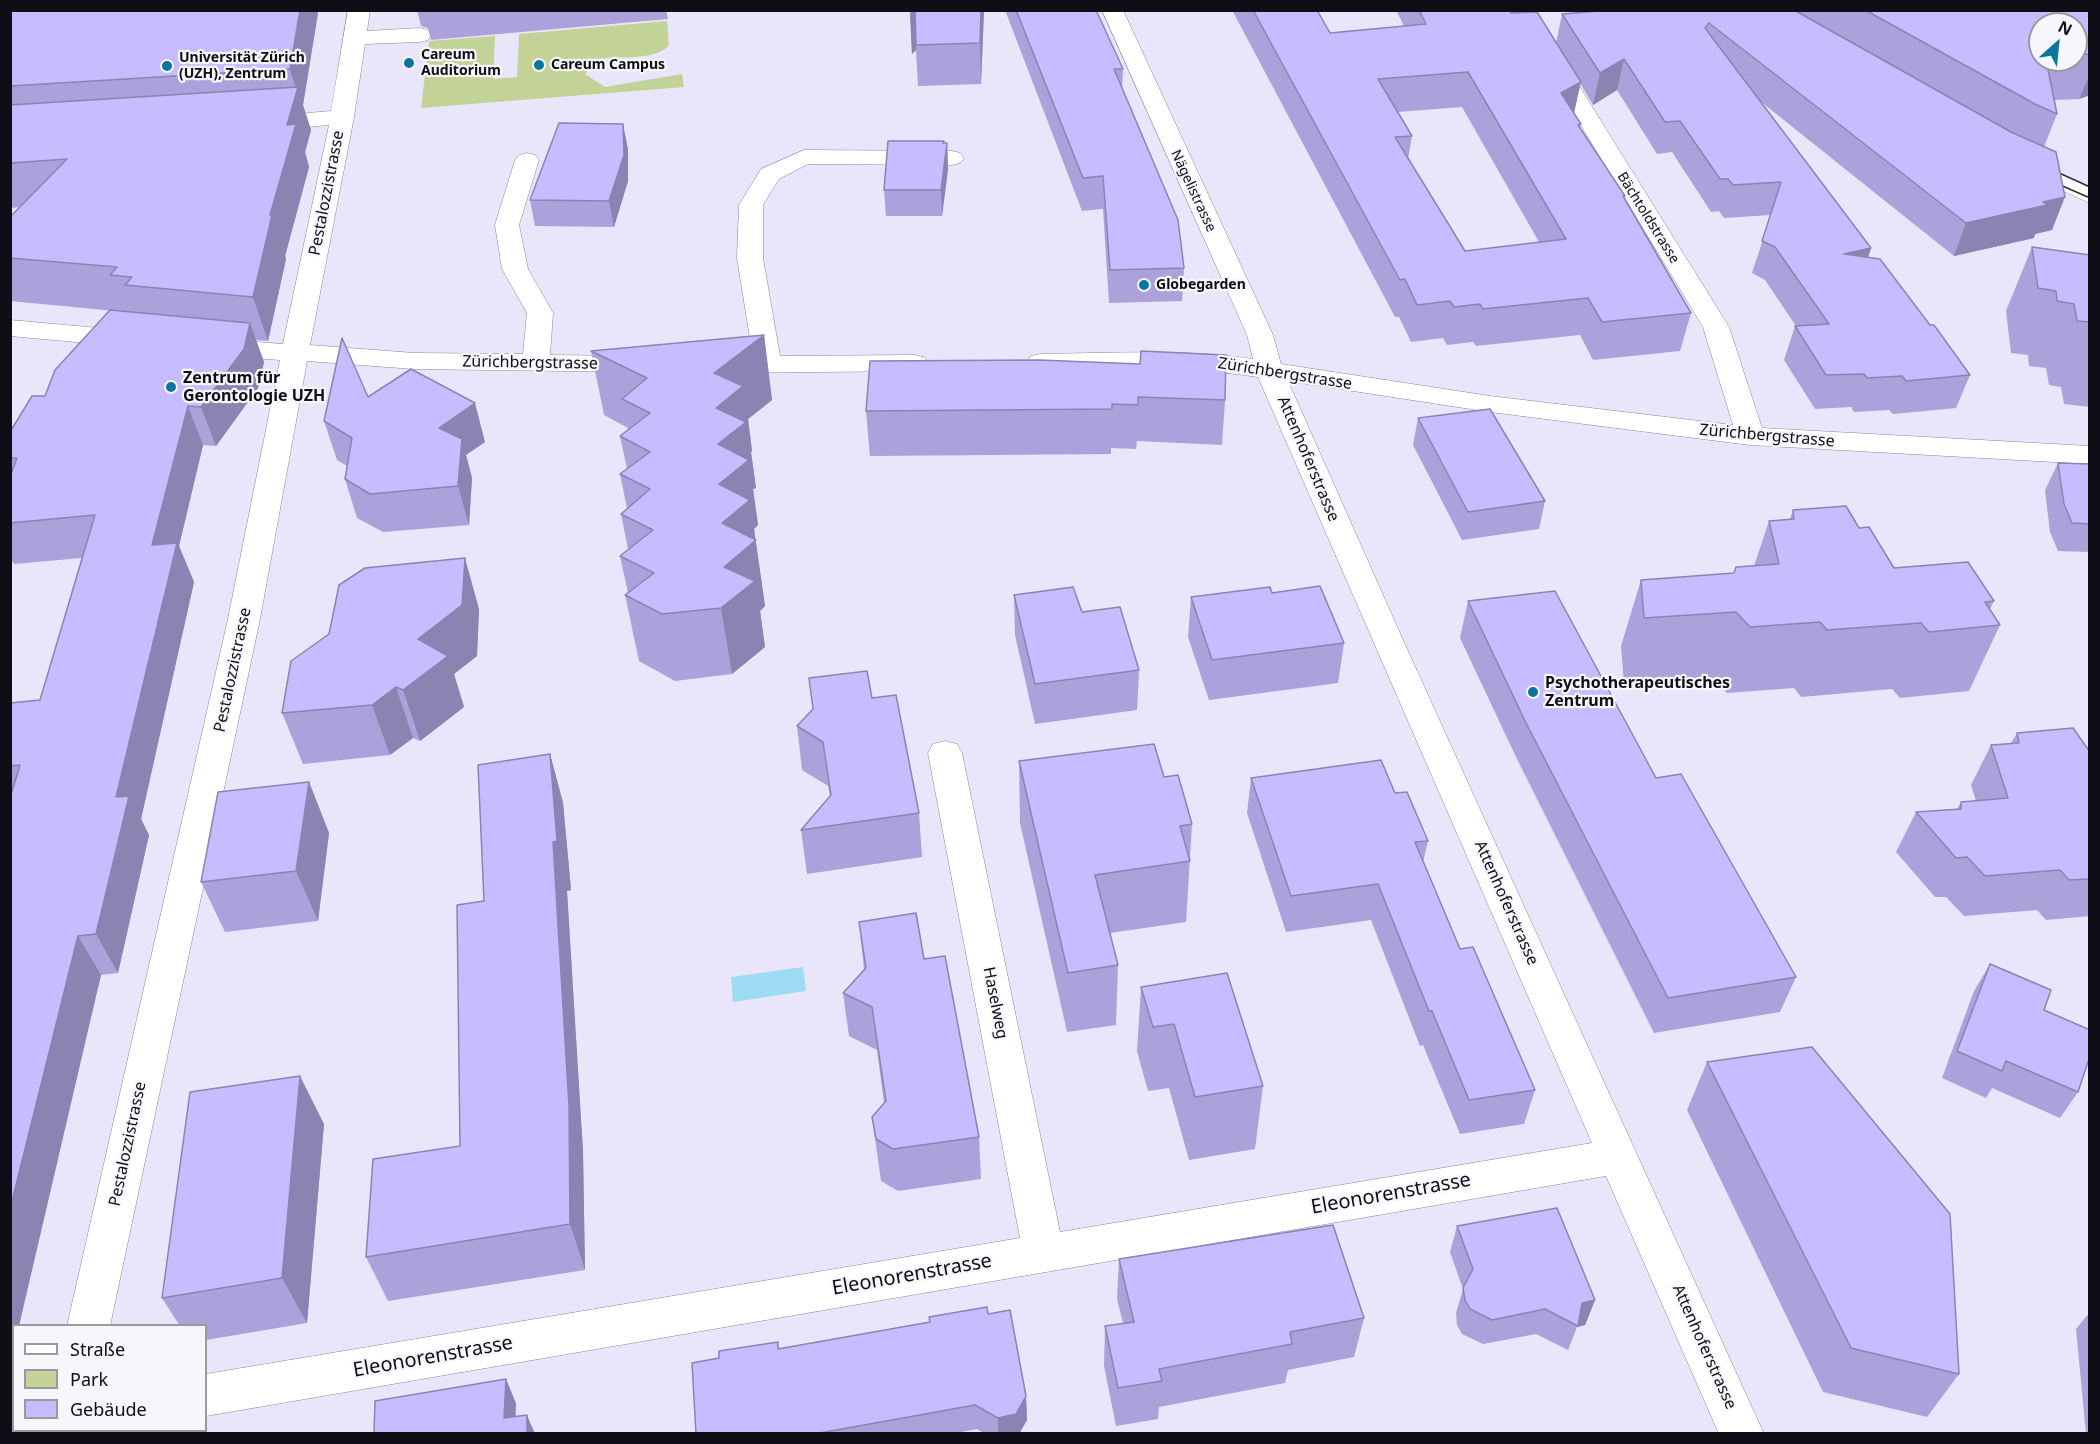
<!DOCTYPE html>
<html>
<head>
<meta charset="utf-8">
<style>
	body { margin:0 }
	#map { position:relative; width:2100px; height:1444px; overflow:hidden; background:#e9e6fb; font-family:"Noto Sans",sans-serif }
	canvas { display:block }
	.frame { position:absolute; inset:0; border:12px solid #0f0d16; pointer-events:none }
	.legend { position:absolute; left:12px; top:1324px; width:195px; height:108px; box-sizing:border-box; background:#f6f6fb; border:2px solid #9a999f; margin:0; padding:8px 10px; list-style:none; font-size:18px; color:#0f0d16 }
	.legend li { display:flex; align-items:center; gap:12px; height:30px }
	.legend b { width:30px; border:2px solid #9a999f }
	.north { position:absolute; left:2028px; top:12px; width:60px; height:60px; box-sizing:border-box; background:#f6f6fb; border:2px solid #9a999f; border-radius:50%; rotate:27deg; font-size:16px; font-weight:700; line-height:24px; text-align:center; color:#0f0d16 }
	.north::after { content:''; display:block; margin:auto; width:21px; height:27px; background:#0975a0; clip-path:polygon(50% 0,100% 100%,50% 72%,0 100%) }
</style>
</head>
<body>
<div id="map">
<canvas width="2100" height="1444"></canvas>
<div class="frame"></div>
<ul class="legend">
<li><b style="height:8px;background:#fff"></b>Straße</li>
<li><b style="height:16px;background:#c3d296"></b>Park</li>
<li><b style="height:16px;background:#c8bbff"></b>Gebäude</li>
</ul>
<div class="north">N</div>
</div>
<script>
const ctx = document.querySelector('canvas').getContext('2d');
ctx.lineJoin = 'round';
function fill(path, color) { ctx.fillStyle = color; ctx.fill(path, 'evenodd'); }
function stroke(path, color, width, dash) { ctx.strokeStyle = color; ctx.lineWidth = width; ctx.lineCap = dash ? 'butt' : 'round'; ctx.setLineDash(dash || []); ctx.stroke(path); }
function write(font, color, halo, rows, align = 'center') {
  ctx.font = font + ' "Noto Sans",sans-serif'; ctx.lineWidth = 4.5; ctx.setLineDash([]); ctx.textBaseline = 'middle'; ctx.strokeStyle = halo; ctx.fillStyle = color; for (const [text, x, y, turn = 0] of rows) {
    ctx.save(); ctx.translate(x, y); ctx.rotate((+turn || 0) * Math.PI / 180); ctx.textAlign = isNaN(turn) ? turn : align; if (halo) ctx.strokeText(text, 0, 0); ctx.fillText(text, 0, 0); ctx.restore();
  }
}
fill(new Path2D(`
	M667,21L669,45C655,62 617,55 598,59L585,74L605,87L682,74L684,87L421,108L429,41L495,36L493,79L517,77L519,34Z`), '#c3d296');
fill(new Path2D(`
	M803,967L806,991L733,1002L731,977Z`), '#9edcf4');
const minor = new Path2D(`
	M348,10H370L367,31L420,28L428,30L431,35L428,40L420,42L365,44L354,117L310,345L414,353L523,354L527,313L502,269L495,225L515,160L519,155L527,153L535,155L539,160L519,225L528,269L553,313L550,355L638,356L648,358L652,364L648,370L638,372L414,369L307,361L260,619L110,1326H67L228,619L280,360L217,355L207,353L204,347L207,341L217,339L283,344L329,125L263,131L255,129L251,124L255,119L263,117L331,111Z
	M1102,10H1123L1273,335L1281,364L1490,396L1733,425L1703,327L1511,10H1532L1729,327L1762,428L2090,446V464L1750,445L1490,412L1288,381L1403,640L1764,1434H1719L1606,1176L206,1416V1374L1020,1238L928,753L933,744L945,741L957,744L962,753L1060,1232L1592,1143L1258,377C1187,366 1113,370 1041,370L1031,368L1027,362L1031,356L1041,354C1111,353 1183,349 1253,359L1247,335Z
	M804,150L952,151L960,153L964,158L960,163L952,165L808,164L779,179L763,205V258L780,356L914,355L924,357L928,363L924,369L914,371L723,373L713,371L709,365L713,359L753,357L737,258L739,205L761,169Z
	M2022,157L2090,187V203L2014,169L2010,164L2014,159Z
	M10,320L132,331L141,333L145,339L141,345L132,347L10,336Z
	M14,1413V1430H88L87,1434H10V1414Z`);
stroke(minor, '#89859c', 1);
fill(minor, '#fff');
stroke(new Path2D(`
	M2046,167L2090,187
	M2049,180L2090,198`), '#302d38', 1.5);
fill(new Path2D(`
	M10,10L318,13L303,105L311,130L305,152L309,167L285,256L286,259L268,341L256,340L264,362L258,388L216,446L203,445L179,546L194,582L141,819L149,835L118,973L101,975L14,1326V1347H10V703L40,700L82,558L14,564L10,557V432L125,312L10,301V217L20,207L13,208L10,202Z
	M417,10H666L668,19L431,40L428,28L421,26Z
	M910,10H984L981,84L918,86L916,50L912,54Z
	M1005,10H1096L1123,69L1122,89L1184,268L1182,301L1109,303L1103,209L1082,211Z
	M1232,10H1317L1330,33L1404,26L1396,10H1509L1511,13L1556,43L1562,14L1611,10H2090V95L2079,99L2055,100L2057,114L2044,147L2052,230L2035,234L2034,238L1954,256L1760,101L1871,248L1868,258L1930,325L1970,375L1956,408L1893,414L1889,410L1854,412L1851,407L1815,409L1784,360L1795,326H1796L1765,280L1752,273L1771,215L1724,218L1719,211L1711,212L1672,152L1657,154L1617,90L1593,105L1580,83L1574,114L1581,124L1580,128L1625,196L1624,199L1691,313L1680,351L1593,360L1580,335L1476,346L1473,342L1447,345L1443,338L1411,342L1399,317H1395ZM2076,24V60H2040ZM1462,107L1539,242L1465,251L1408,159L1412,136L1398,112Z
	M623,124L628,150V181L614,227L535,226L530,200Z
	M944,143H947L948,169L942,216H886L884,190Z
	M2032,247L2090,255V407L2064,404L2061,387L2049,385L2046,368L2029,366L2028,355L2011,353L2006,311Z
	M764,335L772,400L748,419L752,451L751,452L756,488L753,489L758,525L754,529L765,606L760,611L765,647L732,674L675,681L639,661L625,595L628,593L620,556L628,549L621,514L627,508L620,474L627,469L620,436L628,430V428L604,415L591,351Z
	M870,361L1225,400L1222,445L1137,441L1136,449L1111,448V454L870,456L866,411Z
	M368,397L485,442L466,455L472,478L469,525L383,532L357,518L345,479L347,466L337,460L324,421Z
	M1418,418L1545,501L1539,529L1462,540L1413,445Z
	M2058,463L2090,464V552L2058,551L2050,532L2045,490Z
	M1793,510L1859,528L1894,568L1994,601L1990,609L2000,625L1969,691L1900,698L1892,689L1801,697L1794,688L1727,693L1713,678L1624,684L1621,646L1641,580L1734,573L1754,566L1769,521L1790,519Z
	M1272,593L1344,643L1338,683L1209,700L1188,637L1191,597Z
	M1014,595L1082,612L1139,670L1137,710L1035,724L1015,635Z
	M1468,601L1656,778L1796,977L1780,1012L1654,1033L1517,759L1460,638Z
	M479,609L477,656L454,674L464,707L420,741L413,738L390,755L303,764L282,713Z
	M809,678L872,698L919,813L922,857L807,874L801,830L830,797L828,786L802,770L797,726L813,710Z
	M2017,733L2090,752V916L2046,920L2037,910L1964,916L1946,897H1935L1896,852L1916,812L1957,809L1961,802L1976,801L1971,785L1991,745L2011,743Z
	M550,754L563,803L571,890L567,891L583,1152L585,1270L388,1301L366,1257L460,1146Z
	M1019,761L1164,777L1192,824L1186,922L1110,933L1118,965L1116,1025L1067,1032L1020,823Z
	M1251,778L1395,793L1428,841L1423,862L1460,949L1535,1090L1524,1124L1460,1134L1423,1045L1420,1046L1371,920L1286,932L1247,813Z
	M309,782L329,833L318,921L225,932L201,882Z
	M859,922L924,959L979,1137L981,1179L898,1191L881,1181L872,1117L884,1103L877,1050L849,1036L843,993L864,969Z
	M1990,964L2044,1010L2078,1092L2060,1118L1992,1088L1986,1098L1942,1078L1974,991Z
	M1141,987L1263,1086L1255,1149L1189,1160L1169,1088L1148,1091L1137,1051Z
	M1707,1062L1959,1374L1927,1417L1823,1392L1687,1110Z
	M324,1124L307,1323L206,1340V1326H180L162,1298Z
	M1457,1226L1595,1300L1585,1325L1577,1327L1568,1350L1536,1334L1483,1344L1462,1334L1457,1325L1456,1313L1463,1289L1450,1252Z
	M1119,1259L1364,1318L1354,1357L1288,1370L1285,1383L1159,1407L1158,1419L1116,1426L1104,1366L1105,1326L1123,1323L1117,1299Z
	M2090,1312V1434H2086L2076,1329Z
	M988,1314L1026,1396L1027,1420L1019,1434H985L977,1429L950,1434H696L719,1358L778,1342L779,1349L930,1322L929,1317Z`), '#aca1db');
fill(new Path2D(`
	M300,10H317L318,13L303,105L311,130L305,152L309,167L285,256L286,259L268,341L253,297L270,215L287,125L297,92L290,69Z
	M913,10H915L916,50L912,54L910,13Z
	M981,10H984L981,84L980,43Z
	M1624,59L1617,90L1593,105L1600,73Z
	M2090,74V95L2079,99Z
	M1581,82L1573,117L1561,93Z
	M623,124L628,150V181L614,227L609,201Z
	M947,143L948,169L942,216L941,190Z
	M2065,197L2052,230L2035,234L2034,238L1954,256L1966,223L2043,202Z
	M1871,248L1860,281L1844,254Z
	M250,323L264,362L258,388L216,446L201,407Z
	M764,335L772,400L748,419L752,451L751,452L756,488L753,489L758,525L754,529L765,606L760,611L765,647L732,674L721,608L724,567L722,523L719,484L714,373Z
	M475,403L485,442L466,455L472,478L469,525L458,486L439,428Z
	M188,406L203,445L179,546L194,582L141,819L149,835L118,973L96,934L152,545Z
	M465,558L479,609L477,656L454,674L464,707L420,741L403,690L418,639Z
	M396,687L413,738L390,755L372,705Z
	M550,754L563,803L571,890L567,891L583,1152L585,1270L570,1224L553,842Z
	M309,782L329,833L318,921L296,871Z
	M78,936L101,975L19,1326H14V1347L10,1343V1209Z
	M300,1076L324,1124L307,1323L282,1278Z
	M1595,1300L1585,1325L1577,1327L1582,1303Z
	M506,1379L516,1403L515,1434L504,1418Z
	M1026,1396L1027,1420L1019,1434H998V1418Z
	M527,1415L535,1434H527Z`), '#8c83b2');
const building = new Path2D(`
	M10,10H300L290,69L10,86Z
	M915,10H981L980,43L916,45Z
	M1016,10H1096L1123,69H1114L1178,220L1184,268L1110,270L1103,176L1083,178Z
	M1253,10H1317L1330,33L1426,24L1419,10H1509L1511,13L1537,12L1581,82L1561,93L1581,124L1578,125L1625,196H1623L1691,313L1602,322L1588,298L1483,309L1480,304L1454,307L1450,301L1417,305L1405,279L1400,280ZM1468,72L1566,239L1465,251L1395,137L1412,136L1378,79Z
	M1612,10H1794L2011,132L2056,152L2065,197L2043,202L2047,205L1966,223L1709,23L1705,28L1871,248L1844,254L1880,259L1930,325H1934L1970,375L1906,381L1902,376L1867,378L1864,374L1826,375L1795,326L1829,324L1775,247L1762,241L1781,182L1733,185L1728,179H1720L1680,121L1665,122L1624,59L1600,73L1562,14Z
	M1865,10H2090V54L2076,55V24H2040V60H2046L2057,114L2035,104Z
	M298,87L287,125L296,124L270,215H272L253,297L125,285L132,277L110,275L117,267L10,258V217L67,159L10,163V105Z
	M559,123L623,124L624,155L609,201L530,200Z
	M888,141H944L943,143H947L941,190H884Z
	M2032,247L2090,255V322L2077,321L2074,304L2057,301L2056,291L2038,288Z
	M110,310L250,323L244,349L201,407L188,406L152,545L177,543L116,797L129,796L96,934L78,936L10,1209V798L20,765L10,766V703L40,700L95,515L10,523V477L17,458H10V432L32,396H45L55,370Z
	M764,335L714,373L743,386L716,408L746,422L718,444L749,460L719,484L750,500L722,523L756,540L724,567L755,581L721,608L662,614L625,595L654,573L620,556L653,530L621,514L650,489L620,474L650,452L620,436L650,413L622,399L647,378L591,351Z
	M342,338L368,397L411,369L475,403L439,428L462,439L458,486L370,494L345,479L352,438L324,421Z
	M1141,351L1226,355L1225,400L1138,397V405L1112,404V409L866,411L870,361L1039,360L1140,364Z
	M1490,409L1545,501L1468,512L1418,418Z
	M2058,463L2090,464V524L2072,523L2064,504Z
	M1846,506L1859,528L1869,527L1894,568L1968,562L1994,601L1985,602L2000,625L1929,632L1921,623L1827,630L1820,622L1750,627L1736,612L1644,618L1641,580L1734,573L1736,567L1779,564L1769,521L1794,519L1793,510Z
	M465,558L462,605L418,639L448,656L403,690L396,687L372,705L282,713L291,661L329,634L339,585L365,568Z
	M1320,586L1344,643L1212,660L1191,597L1270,587L1272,593Z
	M1073,587L1082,612L1120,607L1139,670L1035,684L1014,595Z
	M1555,591L1656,778L1681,774L1796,977L1668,998L1526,723L1468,601Z
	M867,671L872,698L896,695L919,813L801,830L831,795L823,742L797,726L813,709L809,678Z
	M2073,728L2090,752V879L2069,880L2060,870L1985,876L1967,857L1956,858L1916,812L1961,809V802L2008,798L1991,745L2019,743L2017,733Z
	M1154,744L1164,777L1178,775L1192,824L1180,826L1190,861L1095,875L1118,965L1068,973L1019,761Z
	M550,754L557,841L553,842L569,1106L570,1224L366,1257L373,1159L460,1146L457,905L484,901L478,765Z
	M1381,760L1395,793L1407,792L1428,841L1415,842L1460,949L1473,947L1535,1090L1469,1100L1432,1011H1429L1378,884L1291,896L1251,778Z
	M309,782L296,871L201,882L218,792Z
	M916,913L924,959L945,956L979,1137L893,1149L876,1139L872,1117L886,1101L872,1007L843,993L866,968L859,922Z
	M1990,964L2051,990L2044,1010L2090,1030V1056L2078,1092L2006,1061L2002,1071L1957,1051Z
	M1227,973L1263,1086L1195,1097L1174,1024L1153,1027L1141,987Z
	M1812,1047L1950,1214L1959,1374L1851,1348L1707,1062Z
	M300,1076L282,1278L162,1298L190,1092Z
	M1557,1208L1595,1300L1582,1303L1578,1326L1545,1309L1492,1320L1470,1309L1465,1300L1463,1288L1473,1269L1457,1226Z
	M1333,1225L1364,1318L1290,1332L1292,1344L1159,1369L1162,1381L1118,1388L1105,1326L1134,1322L1119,1259Z
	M987,1307L988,1314L1010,1310L1026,1396L1016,1414L998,1418L975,1405L814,1434H696L692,1363L719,1358V1351L778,1342V1349L930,1322L929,1317Z
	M506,1379L504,1418L527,1415V1434H374L375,1401Z`);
fill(building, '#c8bbff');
stroke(building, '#8c83b2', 1.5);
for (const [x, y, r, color] of [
	[409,63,6,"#0975a0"],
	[539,65,6,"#0975a0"],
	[167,66,6,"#0975a0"],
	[1144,285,6,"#0975a0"],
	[171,387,6,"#0975a0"],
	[1533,692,6,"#0975a0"]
]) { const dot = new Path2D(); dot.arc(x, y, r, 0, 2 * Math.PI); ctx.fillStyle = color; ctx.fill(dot); stroke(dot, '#f6f6fb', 2); }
write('bold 14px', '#0f0d16', '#f6f6fb', [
	["Careum",421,55],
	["Auditorium",421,71],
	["Universität Zürich",179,58],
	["(UZH), Zentrum",179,74],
	["Careum Campus",551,65],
	["Globegarden",1156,285]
], 'left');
write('14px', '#0f0d16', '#f6f6fb', [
	["Nägelistrasse",1193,191,65],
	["Bächtoldstrasse",1648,218,58]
]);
write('16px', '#0f0d16', '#f6f6fb', [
	["Pestalozzistrasse",327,193,-79],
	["Zürichbergstrasse",530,363,1],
	["Zürichbergstrasse",1285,374,9],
	["Zürichbergstrasse",1767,436,5],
	["Attenhoferstrasse",1308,459,67],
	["Pestalozzistrasse",233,670,-78],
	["Attenhoferstrasse",1506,903,66],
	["Haselweg",995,1003,79],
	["Pestalozzistrasse",128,1144,-78],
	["Attenhoferstrasse",1704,1347,66]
]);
write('bold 16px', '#0f0d16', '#f6f6fb', [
	["Zentrum für",183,378],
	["Gerontologie UZH",183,396],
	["Psychotherapeutisches",1545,683],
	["Zentrum",1545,701]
], 'left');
write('20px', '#0f0d16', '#f6f6fb', [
	["Eleonorenstrasse",1391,1194,-10],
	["Eleonorenstrasse",912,1275,-10],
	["Eleonorenstrasse",433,1357,-10]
]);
</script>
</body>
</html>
